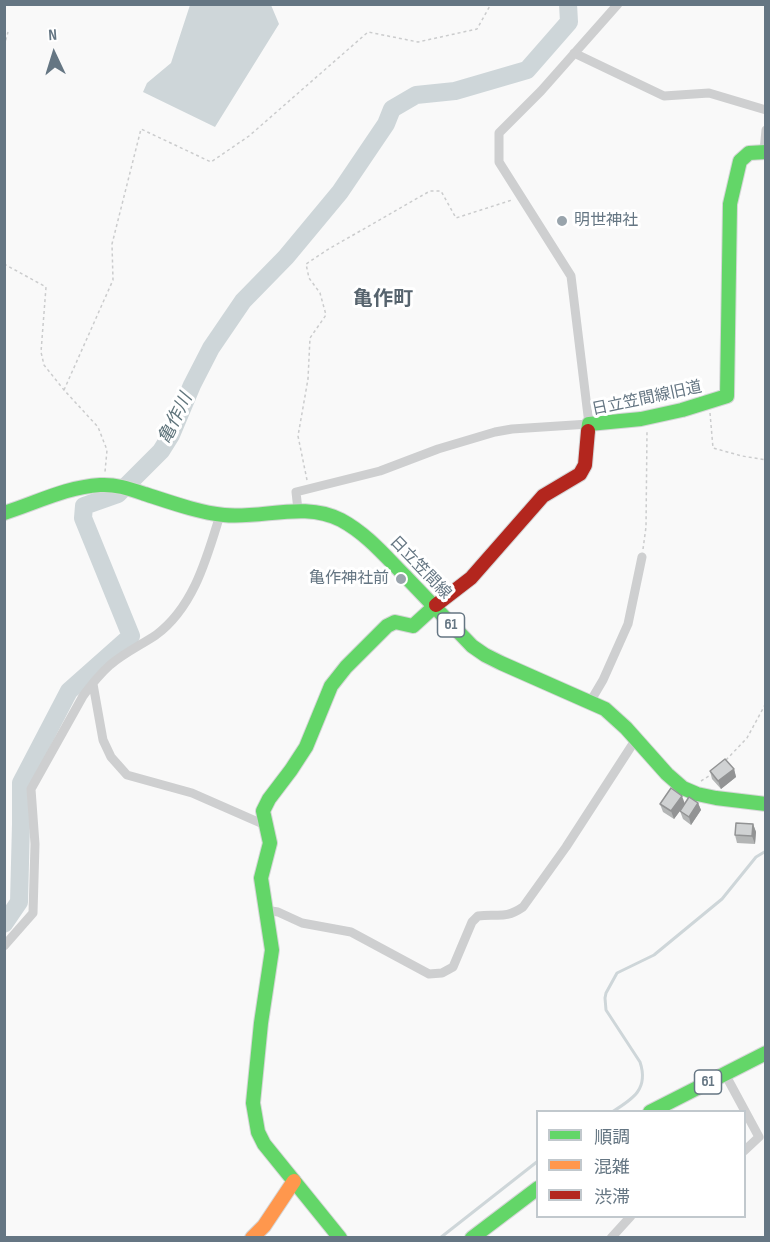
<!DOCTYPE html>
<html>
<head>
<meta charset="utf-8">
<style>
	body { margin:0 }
	#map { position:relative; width:770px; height:1242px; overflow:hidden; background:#f9f9f9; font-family:"Sofia Sans Condensed","Noto Sans JP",sans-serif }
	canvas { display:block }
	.frame { position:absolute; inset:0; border:6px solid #657683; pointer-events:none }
	.legend { position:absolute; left:536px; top:1110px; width:210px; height:108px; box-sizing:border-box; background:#fff; border:2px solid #c1c8cd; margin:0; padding:8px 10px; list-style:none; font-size:18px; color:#657683 }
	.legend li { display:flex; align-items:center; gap:12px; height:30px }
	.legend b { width:30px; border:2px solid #c1c8cd }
	.north { position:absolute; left:24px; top:24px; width:60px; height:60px; -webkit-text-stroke:4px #fff; paint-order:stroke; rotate:356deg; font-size:16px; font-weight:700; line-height:24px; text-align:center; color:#657683 }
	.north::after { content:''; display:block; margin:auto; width:21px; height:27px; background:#657683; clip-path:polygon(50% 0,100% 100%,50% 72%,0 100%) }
</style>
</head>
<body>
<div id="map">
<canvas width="770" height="1242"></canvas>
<div class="frame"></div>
<ul class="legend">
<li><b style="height:8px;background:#63d668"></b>順調</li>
<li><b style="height:8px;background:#ff974d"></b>混雑</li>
<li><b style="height:8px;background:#b3261e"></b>渋滞</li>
</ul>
<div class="north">N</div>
</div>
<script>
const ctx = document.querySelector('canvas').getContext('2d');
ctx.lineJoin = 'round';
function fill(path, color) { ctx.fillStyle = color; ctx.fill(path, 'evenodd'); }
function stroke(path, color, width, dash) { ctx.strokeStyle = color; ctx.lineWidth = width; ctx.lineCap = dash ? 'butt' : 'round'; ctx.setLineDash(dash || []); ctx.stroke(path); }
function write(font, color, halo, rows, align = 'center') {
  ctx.font = font + ' "Sofia Sans Condensed","Noto Sans JP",sans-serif'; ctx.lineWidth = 6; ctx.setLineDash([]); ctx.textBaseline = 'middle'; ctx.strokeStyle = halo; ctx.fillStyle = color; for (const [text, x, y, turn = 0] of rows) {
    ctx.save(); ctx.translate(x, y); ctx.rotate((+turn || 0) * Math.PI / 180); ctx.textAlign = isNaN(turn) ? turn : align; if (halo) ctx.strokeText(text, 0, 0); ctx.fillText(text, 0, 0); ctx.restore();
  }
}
fill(new Path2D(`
	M190,5H271L279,24L215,127L143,92L147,83L171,63Z`), '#ced6d9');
stroke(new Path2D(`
	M612,1112C633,1099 649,1089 640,1062L606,1010L605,998L606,993L617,973L654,955L722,899L756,857L766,851
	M440,1238L538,1161`), '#ced6d9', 3);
stroke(new Path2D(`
	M4,924L19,902L21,824V783L69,691L131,636L83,518L84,506L118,494L161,451L171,435L192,385L211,348L243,301L286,257L340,192L386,124L392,109L416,95L455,91L527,70L569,22L568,4`), '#ced6d9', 18);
const fast = new Path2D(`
	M588,431L589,424L641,419L682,410L727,396L730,204L740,161L749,153L766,152
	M4,513C36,503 66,487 100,485C116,484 130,489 145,494C170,502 197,512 224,515C263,519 304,501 341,520C367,534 385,556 406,577C428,600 450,623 472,646L485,655L501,663L605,709L626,728L667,774L683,788L697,794L716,798L766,804
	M650,1112L766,1053
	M340,1238L264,1144L258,1132L253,1103L261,1023L272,950L261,878L270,843L263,811L269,799L291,770L306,747L331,686L346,667L387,626L395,622L413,626L436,605
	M472,1238L538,1188`);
const slow = new Path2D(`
	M252,1238L264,1226L294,1181`);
const jam = new Path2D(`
	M436,605L471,578L543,496L580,474L585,465L588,431`);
stroke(fast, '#d5d6d7', 16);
stroke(slow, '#d5d6d7', 16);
stroke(jam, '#d5d6d7', 16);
stroke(new Path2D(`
	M4,46L8,32
	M4,264L46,287L41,352L44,365L64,390L98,427L107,450L105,472
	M64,390L113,280L112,244L141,129L211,162L249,136L368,32L418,42L477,29L491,4
	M710,413L713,448L742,456L766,460
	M307,480L298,436L308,379L310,338L326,315L320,293L309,278L306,264L327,250L430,191H441L456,218L512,200
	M643,549L646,527L647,431
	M726,760L747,738L766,703
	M701,781L712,774`), '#cbcccd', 1.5, [3, 3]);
stroke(new Path2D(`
	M574,53L664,96L709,93L766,110
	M764,151L766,130
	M298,510L296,492L380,471L438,449L495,432L512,429L589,424L571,276L499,162V133L541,91L618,4
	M93,684L103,740L111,757L127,775L192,793L265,825
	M590,702L603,680L628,624L642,557
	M265,910L278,912L302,923L351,932L429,974L442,973L453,967L472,922L478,916C498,913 504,920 523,907L566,847L636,739
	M4,946L33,913L35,844L31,789L83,696C91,685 100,674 110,665C124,653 141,645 156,635C194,607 207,557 220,515
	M725,1074L759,1137L744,1151
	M611,1238L631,1216`), '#cecfd0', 9);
stroke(fast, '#63d668', 14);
stroke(slow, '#ff974d', 14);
stroke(jam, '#b3261e', 14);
fill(new Path2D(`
	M734,769L736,777L721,789L712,779L710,771Z
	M698,803L701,810L691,825L683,819L680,811L674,819L663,812L660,804Z
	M753,824L756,832L755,844L737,843L735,835Z`), '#b3b5b5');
fill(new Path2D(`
	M734,769L736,777L721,789L718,781Z
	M682,796L685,804L674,819L671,811Z
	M698,803L701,810L691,825L689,817Z
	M753,824L756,832L755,844L752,836Z`), '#929394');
const building = new Path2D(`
	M725,759L734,769L718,781L710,771Z
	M671,788L682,796L671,811L660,804Z
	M689,797L698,803L689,817L680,811Z
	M736,823L753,824L752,836L735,835Z`);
fill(building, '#d0d2d3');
stroke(building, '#929394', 1.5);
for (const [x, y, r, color] of [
	[562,221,6,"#99a4ac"],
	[401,579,6,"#99a4ac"]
]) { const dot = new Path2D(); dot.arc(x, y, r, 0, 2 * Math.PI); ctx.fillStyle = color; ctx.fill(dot); stroke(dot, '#fff', 2); }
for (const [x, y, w] of [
	[451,625,27],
	[708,1082,27]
]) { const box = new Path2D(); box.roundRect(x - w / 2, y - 12, w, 24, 4.5); ctx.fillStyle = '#fff'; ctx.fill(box); stroke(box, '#657683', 1.5); }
write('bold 15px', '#657683', null, [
	["61",451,625],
	["61",708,1082]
]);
write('16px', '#657683', '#fff', [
	["明世神社",574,221],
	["亀作神社前",389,579,"right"]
], 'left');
write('16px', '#657683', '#fff', [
	["日立笠間線旧道",647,399,-12],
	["日立笠間線",420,568,46]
]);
write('italic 18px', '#60757c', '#fff', [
	["亀作川",176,419,-64]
]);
write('bold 20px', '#57646e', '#fff', [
	["亀作町",383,300]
]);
</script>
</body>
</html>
